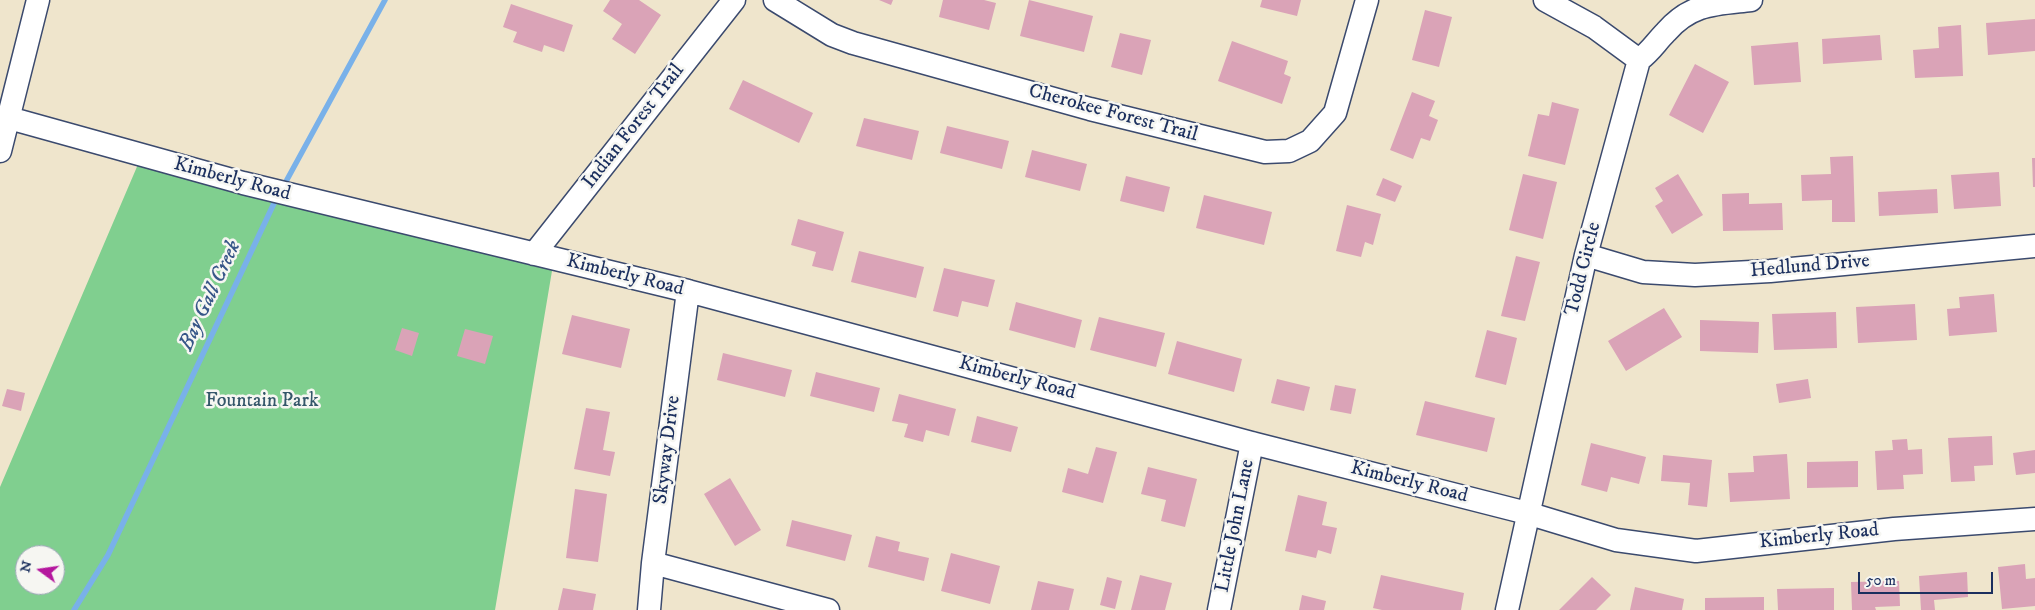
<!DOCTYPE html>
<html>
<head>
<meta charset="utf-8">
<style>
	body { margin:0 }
	#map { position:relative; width:2035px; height:610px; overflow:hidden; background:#efe5cc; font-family:"IM FELL DW Pica",serif }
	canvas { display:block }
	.north { position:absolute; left:15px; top:545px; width:50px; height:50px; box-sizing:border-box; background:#f6f6f2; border:1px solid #9ea6b7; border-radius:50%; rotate:284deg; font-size:14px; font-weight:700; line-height:20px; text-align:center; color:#1b2f5e }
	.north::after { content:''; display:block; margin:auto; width:18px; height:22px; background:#b5179e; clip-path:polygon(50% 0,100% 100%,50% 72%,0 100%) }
	.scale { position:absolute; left:1858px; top:572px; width:135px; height:22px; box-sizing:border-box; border:2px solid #1b2f5e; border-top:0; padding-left:6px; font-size:15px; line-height:18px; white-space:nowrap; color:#1b2f5e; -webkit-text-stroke:4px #f6f6f2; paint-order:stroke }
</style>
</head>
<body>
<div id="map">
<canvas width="2035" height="610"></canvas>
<div class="north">N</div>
<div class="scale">50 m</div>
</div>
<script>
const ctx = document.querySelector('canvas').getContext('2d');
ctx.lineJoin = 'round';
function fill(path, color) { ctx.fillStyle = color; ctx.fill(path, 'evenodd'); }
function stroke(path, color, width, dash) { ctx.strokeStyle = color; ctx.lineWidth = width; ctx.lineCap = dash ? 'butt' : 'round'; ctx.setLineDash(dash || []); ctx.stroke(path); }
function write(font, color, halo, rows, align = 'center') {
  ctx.font = font + ' "IM FELL DW Pica",serif'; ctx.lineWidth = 5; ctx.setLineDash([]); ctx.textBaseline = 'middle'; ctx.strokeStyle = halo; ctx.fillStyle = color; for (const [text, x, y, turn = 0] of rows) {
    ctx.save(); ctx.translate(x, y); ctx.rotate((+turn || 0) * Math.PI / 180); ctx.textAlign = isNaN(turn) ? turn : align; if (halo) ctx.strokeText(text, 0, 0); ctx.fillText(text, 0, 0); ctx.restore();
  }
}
fill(new Path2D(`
	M142,155L554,259L495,610H0V487ZM25,555H55V585H25Z`), '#80cf8f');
stroke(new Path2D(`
	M283,187L385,0
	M74,610L108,555L277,197`), '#79b1e9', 5.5);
fill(new Path2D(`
	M610,0H639L661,15L635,54L612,39L622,24L603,11Z
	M879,0H893L891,5Z
	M943,0H984L996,3L989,30L939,17Z
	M1029,0L1093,16L1084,52L1020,36Z
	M1262,0H1301L1297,16L1260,7Z
	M511,4L573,25L564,52L544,45L542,52L513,42L517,32L503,27Z
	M1425,10L1452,17L1439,67L1412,60Z
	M2035,19V51L1988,55L1986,23Z
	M1961,25L1963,76L1915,78L1913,50L1939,48L1938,27Z
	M1120,33L1151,40L1142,75L1111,67Z
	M1880,35L1882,60L1823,64L1822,39Z
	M1232,41L1288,61L1284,74L1291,77L1282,104L1218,81Z
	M1798,42L1801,82L1754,85L1751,46Z
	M1695,64L1729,82L1703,133L1669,115Z
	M743,80L813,113L799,143L729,109Z
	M1412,92L1435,101L1429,116L1438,120L1430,141L1421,138L1413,159L1390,150Z
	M1552,102L1579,109L1565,165L1528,156L1538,114L1549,116Z
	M864,118L919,131L912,160L856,146Z
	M947,126L1009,141L1002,169L940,153Z
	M1032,150L1087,164L1080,191L1025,177Z
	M1853,156L1855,222H1832V200L1802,201L1801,175L1831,174L1830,157Z
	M2032,158H2035V187H2033Z
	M1999,172L2001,206L1954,209L1951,175Z
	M1523,174L1557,182L1543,239L1509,230Z
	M1678,174L1703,215L1672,234L1655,206L1663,201L1655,188Z
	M1126,176L1170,187L1164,212L1120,201Z
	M1383,178L1402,186L1395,202L1376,195Z
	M1937,189L1938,213L1879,216L1878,192Z
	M1749,193V204L1782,203L1783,230L1723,231L1722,194Z
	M1204,195L1272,212L1264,245L1196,228Z
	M1347,205L1381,214L1373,245L1365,242L1361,257L1336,251Z
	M798,219L844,232L833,271L812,266L816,252L791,245Z
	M859,251L924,267L916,298L851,282Z
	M1516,256L1540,262L1525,321L1501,316Z
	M944,268L995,280L988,307L962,301L958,317L933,311Z
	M1994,294L1997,332L1949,336L1947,309L1960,308L1959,297Z
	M1016,302L1082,320L1075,348L1009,330Z
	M1915,304L1917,340L1858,343L1856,307Z
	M1664,308L1682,337L1626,371L1608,341Z
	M1836,312L1837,348L1774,350L1772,314Z
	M572,315L630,329L621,368L562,354Z
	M1099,317L1165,333L1156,367L1090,350Z
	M1700,320L1759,322L1758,353L1700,351Z
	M402,328L419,333L412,356L395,350Z
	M465,329L493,336L485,364L457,356Z
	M1487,330L1517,338L1506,385L1475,377Z
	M1177,341L1242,359L1234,392L1168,374Z
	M723,353L792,370L785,397L717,380Z
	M816,372L880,388L874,412L810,396Z
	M1277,379L1310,387L1304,411L1271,403Z
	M1808,379L1811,398L1779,403L1776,384Z
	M1335,385L1356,389L1351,414L1330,410Z
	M7,389L25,393L21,411L2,406Z
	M899,394L956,409L949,436L926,430L923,442L904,437L908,424L892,421Z
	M1425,401L1495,418L1487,452L1416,435Z
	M586,408L610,412L603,450L615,452L610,476L574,469Z
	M977,416L1018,427L1011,452L971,442Z
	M1992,436L1993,465L1974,466L1975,481L1951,482L1948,438Z
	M1907,439L1908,450L1922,449L1923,474L1903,475L1904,489L1877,490L1875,451L1893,450L1892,440Z
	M1591,443L1646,457L1639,484L1611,477L1607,492L1581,485Z
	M1096,447L1117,452L1103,503L1062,492L1068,468L1088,474Z
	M2035,450V473L2016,475L2013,453Z
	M1787,454L1790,499L1730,502L1728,473L1754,472L1753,456Z
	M1663,455L1712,460L1707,507L1688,505L1690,483L1661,481Z
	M1858,461V487L1807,488V462Z
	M1148,467L1197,479L1185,527L1161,521L1166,500L1141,494Z
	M730,478L761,530L735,546L704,494Z
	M575,489L607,494L598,562L566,558Z
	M1298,495L1327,502L1322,525L1337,528L1331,554L1318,550L1316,558L1285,551Z
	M792,520L852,535L845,561L786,546Z
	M876,536L900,542L898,551L929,558L924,581L868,567Z
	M951,553L1000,566L990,604L941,591Z
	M2025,564L2026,579L2035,578V606L2002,609L1998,567Z
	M1967,572L1968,597L1934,600L1935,610H1921L1919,576Z
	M1140,575L1172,583L1165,610H1131Z
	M1381,575L1464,593L1461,610H1382L1373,608Z
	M1107,577L1122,581L1115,609L1100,605Z
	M1592,577L1611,595L1596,610H1559Z
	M1038,581L1074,589L1069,610H1031Z
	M1899,581L1900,606L1875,607L1876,610H1852L1851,582Z
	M1635,587L1684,599L1682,610H1630Z
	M563,588L596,594L593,610H558Z
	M1834,588V610H1778L1777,589Z
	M1302,595L1326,601L1324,610H1299Z
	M1764,597V610H1705V598Z`), '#daa3b7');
const minor = new Path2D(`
	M775,0L832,35L853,43L1090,109L1265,152L1289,151L1310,141L1335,113L1367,0
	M1545,0L1594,27L1639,60
	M9,118L243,183L688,291L1252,443L1527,513L1616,540L1696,551L1894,529L2035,519
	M0,151L38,0
	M534,254L734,0
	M1586,255L1643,272L1695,275L1770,271L2035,246
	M653,563L828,610
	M649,610L653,563L688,291
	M1219,610L1252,443
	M1507,610L1586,255L1639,60C1651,51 1656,42 1666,32C1691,3 1716,4 1751,0`);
stroke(minor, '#3b4a6e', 25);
stroke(minor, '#fff', 22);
write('20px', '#1b2f5e', '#f6f6f2', [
	["Cherokee Forest Trail",1113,114,15],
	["Indian Forest Trail",634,127,-52],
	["Kimberly Road",232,180,15],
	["Hedlund Drive",1810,267,-5],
	["Todd Circle",1584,269,-76],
	["Kimberly Road",625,276,14],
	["Kimberly Road",1017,379,15],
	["Skyway Drive",668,450,-83],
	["Kimberly Road",1409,483,14],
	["Little John Lane",1236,526,-79],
	["Kimberly Road",1819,537,-6]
]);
write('20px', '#34576a', '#f6f6f2', [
	["Fountain Park",262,402]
]);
write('italic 21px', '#375688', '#f6f6f2', [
	["Bay Gall Creek",211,296,-65]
]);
</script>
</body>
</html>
